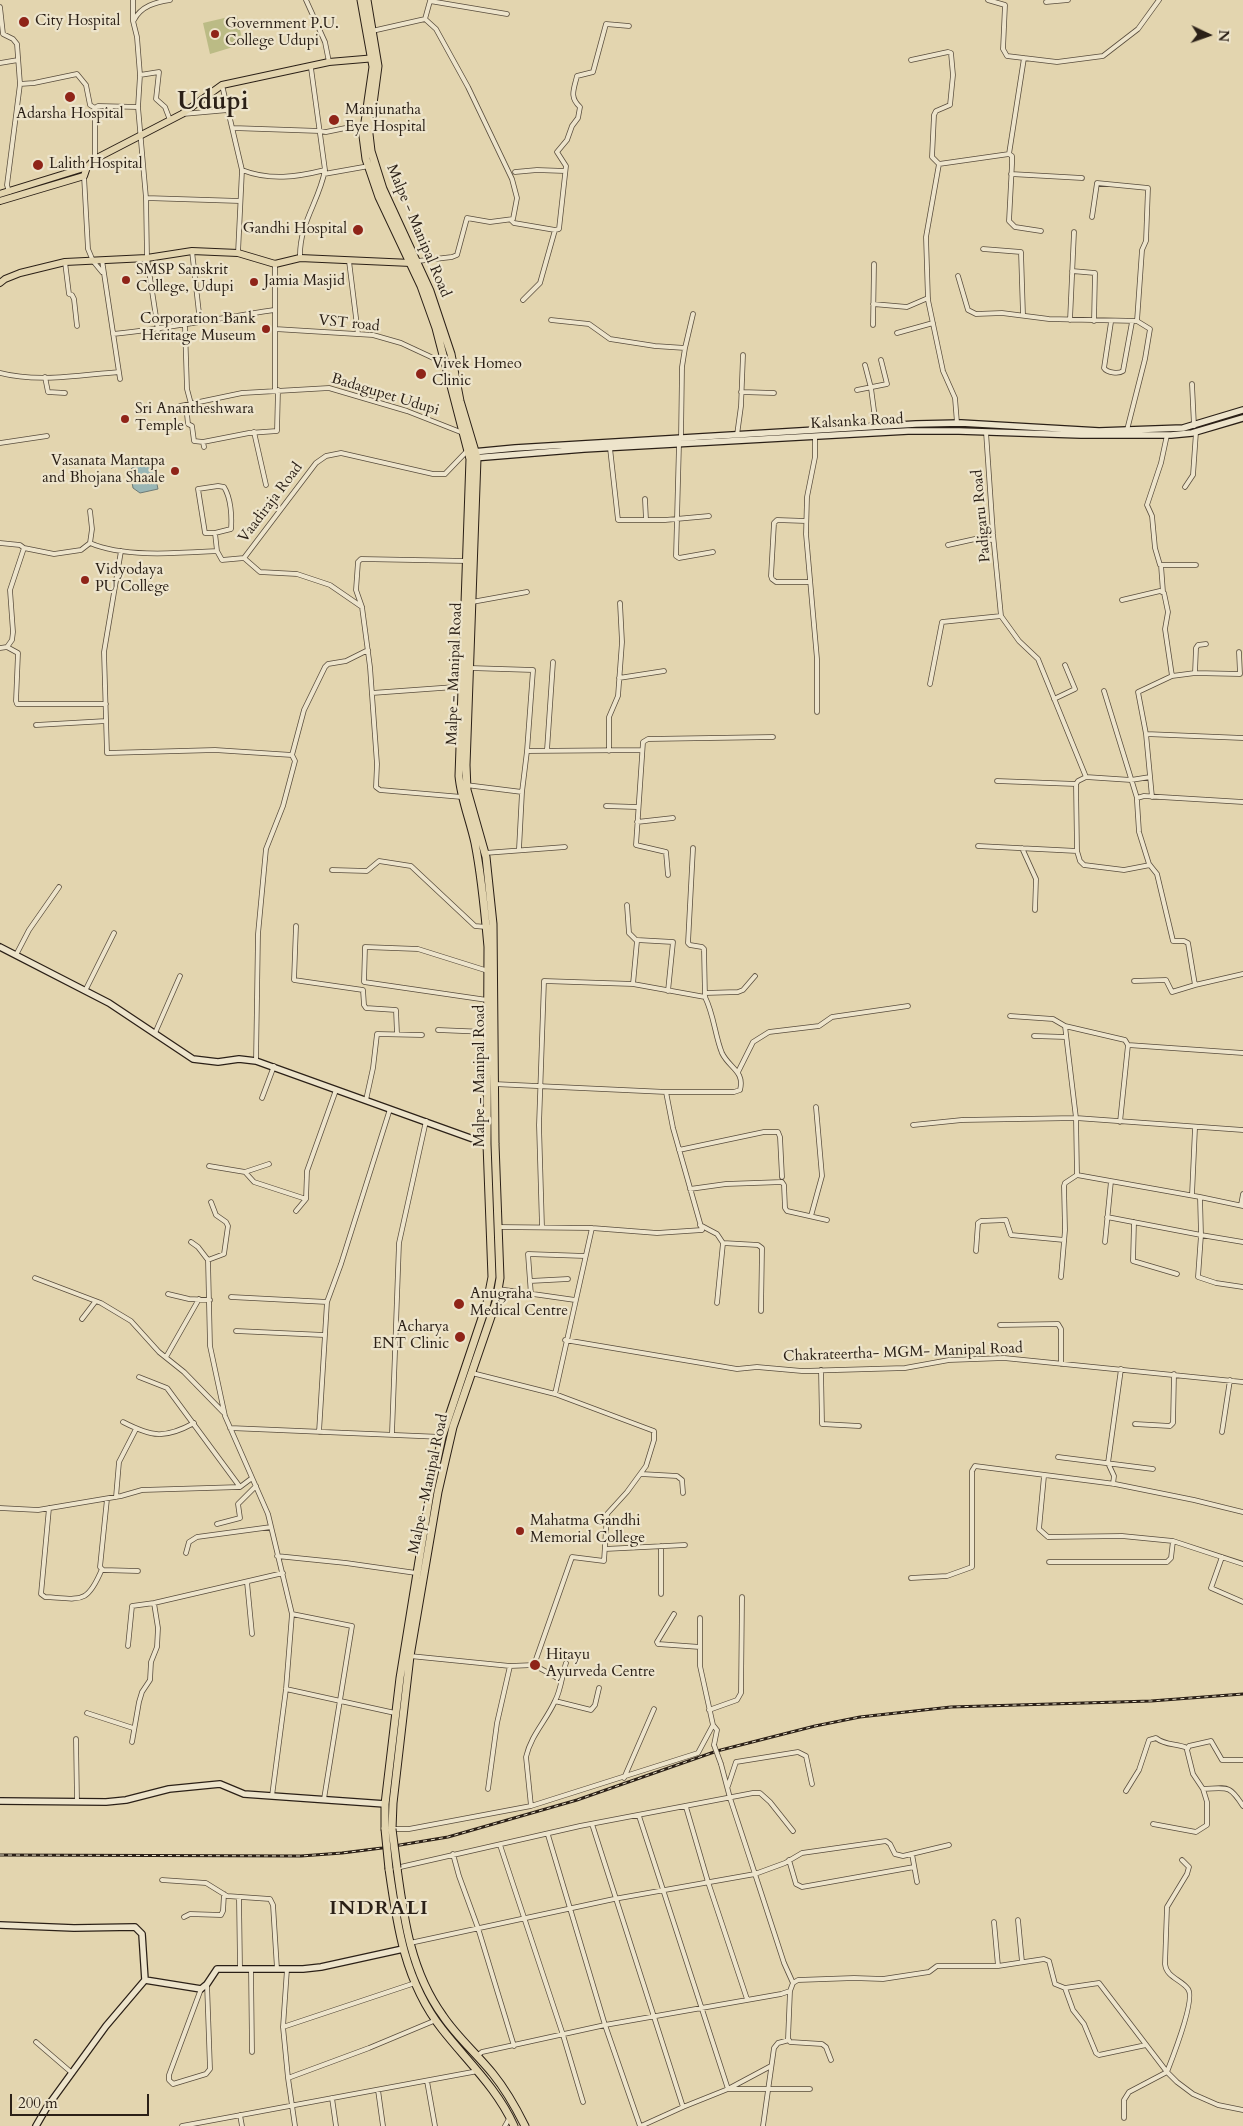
<!DOCTYPE html>
<html>
<head>
<meta charset="utf-8">
<style>
	body { margin:0 }
	#map { position:relative; width:1243px; height:2126px; overflow:hidden; background:#e3d5af; font-family:Cardo,serif }
	canvas { display:block }
	.north { position:absolute; left:1183px; top:10px; width:50px; height:50px; -webkit-text-stroke:4px #ede4cb; paint-order:stroke; rotate:93deg; font-size:14px; font-weight:700; line-height:20px; text-align:center; color:#2b2017 }
	.north::after { content:''; display:block; margin:auto; width:18px; height:22px; background:#2b2017; clip-path:polygon(50% 0,100% 100%,50% 72%,0 100%) }
	.scale { position:absolute; left:10px; top:2094px; width:139px; height:22px; box-sizing:border-box; border:2px solid #2b2017; border-top:0; padding-left:6px; font-size:15px; line-height:18px; white-space:nowrap; color:#2b2017; -webkit-text-stroke:4px #ede4cb; paint-order:stroke }
</style>
</head>
<body>
<div id="map">
<canvas width="1243" height="2126"></canvas>
<div class="north">N</div>
<div class="scale">200 m</div>
</div>
<script>
const ctx = document.querySelector('canvas').getContext('2d');
ctx.lineJoin = 'round';
function fill(path, color) { ctx.fillStyle = color; ctx.fill(path, 'evenodd'); }
function stroke(path, color, width, dash) { ctx.strokeStyle = color; ctx.lineWidth = width; ctx.lineCap = dash ? 'butt' : 'round'; ctx.setLineDash(dash || []); ctx.stroke(path); }
function write(font, color, halo, rows, align = 'center') {
  ctx.font = font + ' Cardo,serif'; ctx.lineWidth = 4.5; ctx.setLineDash([]); ctx.textBaseline = 'middle'; ctx.strokeStyle = halo; ctx.fillStyle = color; for (const [text, x, y, turn = 0] of rows) {
    ctx.save(); ctx.translate(x, y); ctx.rotate((+turn || 0) * Math.PI / 180); ctx.textAlign = isNaN(turn) ? turn : align; if (halo) ctx.strokeText(text, 0, 0); ctx.fillText(text, 0, 0); ctx.restore();
  }
}
fill(new Path2D(`
	M237,15L243,44L210,54L203,23Z`), '#bbbb85');
const water = new Path2D(`
	M145,464L146,466L153,465L158,489L140,493L133,488L130,471L132,468Z`);
fill(water, '#99b6b5');
stroke(water, '#6d7a76', 1);
const street = new Path2D(`
	M133,0V21L137,37L140,75L138,107L146,198L147,258L158,330
	M306,0L325,42L329,62
	M988,0L1005,5L1003,49L1007,56L1057,62L1103,56L1138,29L1159,0
	M430,1L507,14
	M1046,2L1068,0
	M0,7L3,34L13,39L17,44L20,84L7,185L9,192
	M134,20C141,6 156,2 170,0
	M372,31L425,19L430,1
	M911,60L948,52L951,53L953,75L950,105L936,111L934,115L932,157L939,164
	M0,63L18,60
	M140,75L159,72L156,99L165,107L170,120
	M20,84L34,83L77,74L86,85L90,105L95,108
	M222,85L242,170L238,253
	M95,108V159
	M95,108L98,106L138,107
	M183,114L228,110
	M233,128L320,131L326,132L365,124
	M1009,154L1024,58
	M242,170C270,181 297,177 325,170
	M515,172L537,170L565,171
	M324,174L369,166
	M1011,174L1082,178
	M84,176L88,249L93,261L102,272
	M146,198L240,201
	M1092,217L1097,183L1148,188L1146,241L1142,250L1137,321L1150,329L1145,359L1127,430
	M511,220L514,223L555,230L559,229L566,166L557,152L567,140L572,126L578,118L580,107C569,97 574,89 577,76L593,72L606,24L629,26
	M983,249L1021,252L1023,315
	M192,251L200,322
	M300,258C299,223 319,202 325,170L311,68
	M102,260L120,379
	M349,261L358,334
	M418,261L452,257L457,255L467,218L490,222L513,219L517,198L512,179L468,87L436,29L425,19
	M65,262L69,294L72,295L74,299L77,326
	M1072,271L1095,273L1094,321
	M958,276L968,310L976,314L1002,313L1049,319L1137,321
	M523,300L540,283L555,230
	M873,304L907,307L928,298
	M551,320L589,324L610,339L655,346L685,348L682,367L681,438
	M1070,320L1074,232
	M1111,322L1104,368C1107,373 1119,374 1123,371L1132,322
	M873,325L874,264
	M185,326L187,389L191,404
	M275,329L373,335L401,343L444,363
	M897,333L933,323
	M113,334C167,329 220,318 274,310
	M685,348L693,314
	M865,365L871,388L876,426
	M0,373C38,383 80,375 119,372
	M45,377L48,392L65,393
	M1192,384L1194,426
	M275,390V264
	M857,390L887,384L881,360
	M741,392L774,393
	M186,405L188,424L192,426L194,441L203,442
	M180,406L242,393L329,388L407,411L463,433
	M957,423L955,398L943,371L928,300L926,237L939,164L1009,154L1012,156V164L1009,221L1015,227L1041,231
	M254,432L266,485
	M986,432L993,534L1001,616L1019,641L1038,659L1086,777L1131,780L1150,777
	M737,435L741,406L743,355
	M1167,435L1161,463L1147,505L1152,516L1155,548L1160,565H1196
	M815,437V457L807,497L806,534L817,659V712
	M0,443L47,436
	M679,444L676,556L679,558L713,552
	M204,447L203,442L249,433L277,431L278,390
	M610,448L618,520H665L709,516
	M1185,487L1193,475L1196,432
	M645,499L646,520
	M90,511L92,529L90,543
	M806,521L777,520L774,523L771,576L772,579L776,582H810
	M215,533H205L198,489L218,486L224,487C231,498 232,517 231,529L215,533L217,551
	M0,543L20,545L24,548L54,554L81,550L90,543
	M90,543C124,558 181,553 217,551L222,560L244,558L316,463L326,456L341,453L433,474H445L468,450
	M948,545L975,539L993,540
	M121,551L104,652L107,753L215,750L292,755
	M244,558L260,572L297,574L330,585L362,607
	M1161,565L1163,592
	M1122,600L1160,591L1164,593L1168,612L1165,629L1172,676
	M472,602L527,592
	M7,647L18,653L16,701L17,704H106
	M0,648L7,647L12,640L13,632L10,590L24,548
	M470,668L533,670L527,751
	M1195,673L1196,648L1198,645L1206,644
	M619,678L664,671
	M930,684L942,622L1001,616
	M1104,691L1137,798
	M372,693L455,687
	M1054,699L1075,689L1065,665
	M36,725L106,721
	M1146,734L1243,738
	M547,750L553,662
	M609,751V717L618,696L622,642L620,603
	M997,781L1076,784
	M466,785L522,792L527,751L642,750
	M462,797L380,790L376,787L377,764L370,667L362,607L356,590L358,562L361,559L467,561
	M1152,797L1146,734L1138,692L1172,676L1195,673L1240,674L1239,652
	M1243,802L1144,796L1137,798V801L1139,832L1149,864L1157,874L1173,941H1184L1188,943L1195,985L1243,974
	M606,806L637,807
	M637,822L673,818
	M978,846L1077,851L1076,784L1078,781L1086,777
	M693,848L688,943L690,945L702,947L704,949L705,997
	M1022,848L1036,879L1035,910
	M519,849L522,792
	M1077,851L1080,861L1084,865L1124,870L1150,865
	M485,853L565,847
	M332,870L367,871L379,861L411,866L475,926L486,927
	M668,875L666,852L636,845L643,742L648,739L773,737
	M627,905L629,933L637,941L633,984
	M296,926L294,980L363,990L364,1005L366,1008L396,1010L397,1034
	M637,940L673,942L668,991
	M16,955L29,930L59,887
	M1134,981L1166,980L1172,992L1195,985
	M85,991L114,933
	M705,993L738,992L743,990L755,976
	M487,1000L364,982L365,947L418,949L488,971
	M1010,1016L1053,1019L1065,1026L1125,1040L1128,1045L1120,1122
	M1065,1026L1076,1118L1077,1175L1200,1197
	M438,1030L487,1032
	M155,1033L180,976
	M1034,1036L1066,1037
	M1128,1045L1243,1053
	M256,1061L258,934L266,849L283,806L295,761L292,755L304,710L325,667L328,664L346,661L368,650
	M738,1072L753,1042L769,1032L819,1026L832,1017L908,1006
	M494,1084L666,1092L673,1128L702,1230L657,1233L592,1228L497,1227
	M262,1098L274,1066
	M366,1100L373,1068L377,1034L422,1035
	M913,1125L962,1120L1076,1118L1243,1130
	M679,1150L764,1132H778L780,1137L782,1177
	M209,1166L245,1172L254,1182L306,1199
	M245,1172L269,1164
	M690,1189L726,1184L782,1182L784,1185L785,1208L787,1211L827,1220
	M1192,1195L1195,1128
	M1241,1205L1243,1194
	M296,1211L306,1199L307,1171L336,1090
	M811,1216L822,1176L816,1107
	M1107,1217L1201,1235L1200,1197L1243,1206
	M1134,1222L1133,1261L1177,1274
	M700,1225L717,1234L723,1243L717,1303
	M542,1227L539,1125L544,981L633,984L705,997C714,1015 715,1036 722,1053C729,1068 745,1071 740,1090L734,1092H666
	M191,1242L198,1247L208,1260L210,1346L225,1416L268,1514L292,1614L286,1689L272,1796
	M1105,1242L1111,1181
	M1243,1242L1201,1235L1198,1277L1216,1283L1243,1287
	M723,1243L758,1245L762,1248L761,1311
	M976,1251L978,1223L981,1221L1006,1220L1011,1235L1064,1240
	M208,1260L224,1254L228,1226L226,1222L216,1215L211,1202
	M1061,1277L1065,1230L1064,1186L1065,1183L1077,1175
	M35,1278L101,1303L131,1321L159,1352L184,1372L223,1412
	M530,1281L568,1279
	M498,1289L575,1300
	M168,1294L189,1299L210,1300
	M531,1295L528,1254L585,1256
	M231,1297L327,1302
	M82,1319L95,1302
	M1000,1325L1058,1324L1061,1329V1364
	M236,1331L324,1335
	M565,1340L737,1369L757,1367L802,1371L905,1368L949,1360L1004,1358L1243,1382
	M166,1357L199,1299
	M821,1370L822,1424L859,1426
	M139,1377L167,1388L240,1487
	M555,1394L592,1228
	M123,1422C152,1437 165,1439 194,1423
	M1135,1424L1170,1426L1173,1423L1174,1374
	M230,1428L442,1437
	M319,1432L327,1302L341,1264L390,1109
	M1222,1432L1230,1380
	M392,1433L399,1243L426,1121
	M1058,1457L1153,1469
	M641,1474L677,1476L682,1480L683,1493
	M1044,1476L1039,1529L1048,1537L1122,1536L1173,1541L1243,1564
	M1113,1484L1114,1476L1108,1463L1121,1369
	M116,1497L119,1462L136,1429
	M107,1499L100,1567L103,1570L138,1571
	M0,1508L38,1510L121,1496L142,1490L240,1487L252,1478
	M49,1508L41,1594L45,1597C81,1599 87,1605 102,1569
	M217,1524L240,1518L238,1504L256,1486
	M661,1546V1594
	M605,1549L685,1545
	M186,1553L189,1542L197,1537L271,1527
	M277,1556L346,1563L416,1573
	M1222,1557L1211,1588L1243,1602
	M1049,1562H1167L1171,1558L1173,1541
	M911,1578L947,1576L972,1567V1471L975,1466L1115,1484L1194,1500L1243,1512
	M247,1582L252,1634
	M292,1614L352,1626L324,1799
	M674,1614L657,1642L658,1644L700,1647
	M128,1646L132,1606L154,1603L283,1573
	M410,1656L510,1666L534,1665L572,1557L604,1561L607,1514L627,1492L646,1466L654,1440V1431L555,1394L472,1373
	M534,1665L561,1680
	M286,1689L395,1713
	M555,1701L591,1710L595,1705L599,1688
	M709,1710L737,1700L741,1693L742,1597
	M87,1713L133,1728
	M713,1725L717,1730L714,1745
	M76,1739L77,1802
	M132,1742L139,1702L142,1692L150,1680L151,1662L157,1647L158,1628L154,1603
	M721,1764L730,1798L755,1874L785,1863L802,1853L886,1841L890,1844L895,1854L903,1856L949,1845
	M624,1778L654,1709
	M728,1786L736,1762L798,1752L806,1756L812,1784
	M488,1789L497,1723L510,1666
	M1203,1789C1227,1788 1229,1784 1243,1806
	M1126,1791L1139,1770L1149,1740L1156,1738C1166,1746 1176,1743 1187,1748
	M531,1806L526,1757C531,1735 546,1721 555,1701C561,1690 562,1675 566,1663
	M686,1807L708,1882L747,1999
	M639,1816L728,2089H810
	M592,1824L683,2107
	M1153,1824L1196,1832L1207,1825V1802L1203,1789L1193,1774L1187,1750L1189,1746L1211,1741L1222,1760H1243
	M391,1829H409L531,1806L698,1753L713,1725L700,1666V1618
	M548,1835L605,2025L640,2126
	M500,1845L563,2035L583,2102
	M453,1854L459,1876L478,1928L514,2046
	M912,1854L917,1882
	M789,1860L796,1884L802,1887L914,1867
	M396,1868L580,1826L753,1793H760L770,1802L793,1831
	M162,1880L206,1883L227,1896L270,1899L273,1905L277,1969
	M239,1898L240,1968
	M184,1917L190,1914L221,1915L223,1911L224,1894
	M1018,1920L1022,1962
	M994,1922L998,1966
	M410,1943L614,1899L755,1874L784,1963L793,1983
	M251,1969L252,2052
	M287,1969L283,2027L288,2078L295,2126
	M1065,1988L1073,2010L1084,2024L1096,2053L1099,2055L1146,2045
	M201,1989L169,2075V2080L173,2084L206,2074L210,2069L207,1984
	M790,1991L788,2039L790,2042L822,2044L826,2047L831,2060
	M283,2027L415,1983
	M36,2042L72,2073
	M477,2056L482,2052L605,2025L781,1994L790,1991L793,1983L798,1980L854,1978L883,1979L929,1972L937,1966H998L1044,1959L1049,1961L1055,1984L1065,1988L1099,1983L1167,2072L1177,2082L1193,2094L1218,2105L1243,2110
	M288,2078L369,2048L436,2020
	M427,2081L435,2126
	M378,2090L383,2126
	M332,2098L336,2126
	M240,2115L242,2126
	M1124,2118V2100L1129,2092L1167,2072C1172,2059 1196,1999 1188,1989C1182,1980 1166,1977 1165,1964L1167,1907L1187,1874L1189,1867L1182,1860
	M182,2126L478,2071
	M505,2126L510,2117
	M641,2126L683,2107L728,2089L771,2066
	M763,2126L774,2048L778,2043L789,2040`);
const secondary = new Path2D(`
	M473,452L515,448L916,424L961,423L1099,431L1183,428L1243,410
	M473,458L584,449L908,431H959L1081,435H1171L1192,433L1243,418
	M0,947L109,1003L193,1059L218,1062L239,1059L256,1061L487,1144
	M0,1801L106,1802L126,1800L169,1789L220,1784L244,1794L385,1804
	M0,1925L74,1928L135,1927L142,1934L145,1980
	M145,1980L201,1989L207,1984L217,1969H303L321,1967L403,1949
	M36,2126L47,2107L106,2026L145,1980`);
const primary = new Path2D(`
	M0,194L87,167L95,159L182,114L222,85L329,62L376,58
	M0,201L84,176L87,167
	M0,283L5,279L20,273L65,262L147,258L192,251L238,253L275,264L300,258L411,263`);
const highway = new Path2D(`
	M361,0L373,67L363,136L366,159L379,197L421,286L436,328L470,459L459,776C461,799 470,820 475,843C482,878 485,913 488,947L487,1144L492,1277L487,1303L442,1437L430,1493L400,1678L385,1804V1829
	M367,0L378,66L369,134L371,151L383,189L430,291L451,354L460,401L477,458L466,765L467,790L486,857L493,924L495,1144L500,1278L496,1302L453,1427L438,1492L410,1656L393,1803L392,1829
	M397,1868C404,1920 411,1972 443,2016C457,2037 477,2054 493,2074C506,2090 516,2108 525,2126
	M389,1869C397,1926 405,1982 442,2029C467,2061 497,2088 514,2126`);
stroke(street, '#594d3d', 5.5);
stroke(secondary, '#2b2017', 8);
stroke(primary, '#2b2017', 8);
stroke(highway, '#2b2017', 9);
stroke(street, '#ede4cb', 4);
stroke(secondary, '#ede4cb', 5.5);
stroke(primary, '#e3d5af', 6);
stroke(highway, '#e3d5af', 7);
const rail = new Path2D(`
	M0,1855L301,1856L342,1853L382,1848L448,1837L577,1800L717,1751L815,1726L860,1717L951,1707L1151,1701L1243,1694`);
stroke(rail, '#2b2017', 3);
stroke(rail, '#ede4cb', 1, [4]);
const streetBridge = new Path2D(`
	M714,1745L721,1764`);
const highwayBridge = new Path2D(`
	M385,1829L389,1869
	M392,1829L397,1868`);
stroke(streetBridge, '#594d3d', 5.5, []);
stroke(highwayBridge, '#2b2017', 9, []);
stroke(streetBridge, '#ede4cb', 4);
stroke(highwayBridge, '#e3d5af', 7);
for (const [x, y, r, color] of [
	[24,22,6,"#8f2418"],
	[215,34,5,"#8f2418"],
	[70,97,6,"#8f2418"],
	[334,120,6,"#8f2418"],
	[38,165,6,"#8f2418"],
	[358,230,6,"#8f2418"],
	[126,280,5,"#8f2418"],
	[254,282,5,"#8f2418"],
	[266,329,5,"#8f2418"],
	[421,374,6,"#8f2418"],
	[125,419,5,"#8f2418"],
	[175,471,5,"#8f2418"],
	[85,580,5,"#8f2418"],
	[459,1304,6,"#8f2418"],
	[460,1337,6,"#8f2418"],
	[520,1531,5,"#8f2418"],
	[535,1665,6,"#8f2418"]
]) { const dot = new Path2D(); dot.arc(x, y, r, 0, 2 * Math.PI); ctx.fillStyle = color; ctx.fill(dot); stroke(dot, '#ede4cb', 2); }
write('15px', '#2b2017', '#ede4cb', [
	["City Hospital",35,22],
	["Government P.U.",225,25],
	["College Udupi",225,42],
	["Manjunatha",345,111],
	["Eye Hospital",345,128],
	["Adarsha Hospital",70,115,"center"],
	["Lalith Hospital",49,165],
	["Gandhi Hospital",347,230,"right"],
	["SMSP Sanskrit",136,271],
	["College, Udupi",136,288],
	["Jamia Masjid",264,282],
	["Corporation Bank",256,320,"right"],
	["Heritage Museum",256,337,"right"],
	["Vivek Homeo",432,365],
	["Clinic",432,382],
	["Sri Anantheshwara",135,410],
	["Temple",135,427],
	["Vasanata Mantapa",165,462,"right"],
	["and Bhojana Shaale",165,479,"right"],
	["Vidyodaya",95,571],
	["PU College",95,588],
	["Anugraha",470,1295],
	["Medical Centre",470,1312],
	["Acharya",449,1328,"right"],
	["ENT Clinic",449,1345,"right"],
	["Mahatma Gandhi",530,1522],
	["Memorial College",530,1539],
	["Hitayu",546,1656],
	["Ayurveda Centre",546,1673]
], 'left');
write('15px', '#2b2017', '#ede4cb', [
	["Malpe - Manipal Road",418,231,67],
	["VST road",349,324,6],
	["Badagupet Udupi",385,395,17],
	["Kalsanka Road",857,422,-3],
	["Vaadiraja Road",271,503,-53],
	["Padigaru Road",982,516,-95],
	["Malpe - Manipal Road",455,674,-88],
	["Malpe - Manipal Road",481,1076,-90],
	["Chakrateertha- MGM- Manipal Road",903,1353,-2],
	["Malpe - Manipal Road",429,1484,-78]
]);
ctx.letterSpacing = '1px';
write('bold 20px', '#2b2017', '#ede4cb', [
	["INDRALI",379,1909]
]);
ctx.letterSpacing = '0px';
write('bold 25px', '#2b2017', '#ede4cb', [
	["Udupi",213,103]
]);
</script>
</body>
</html>
